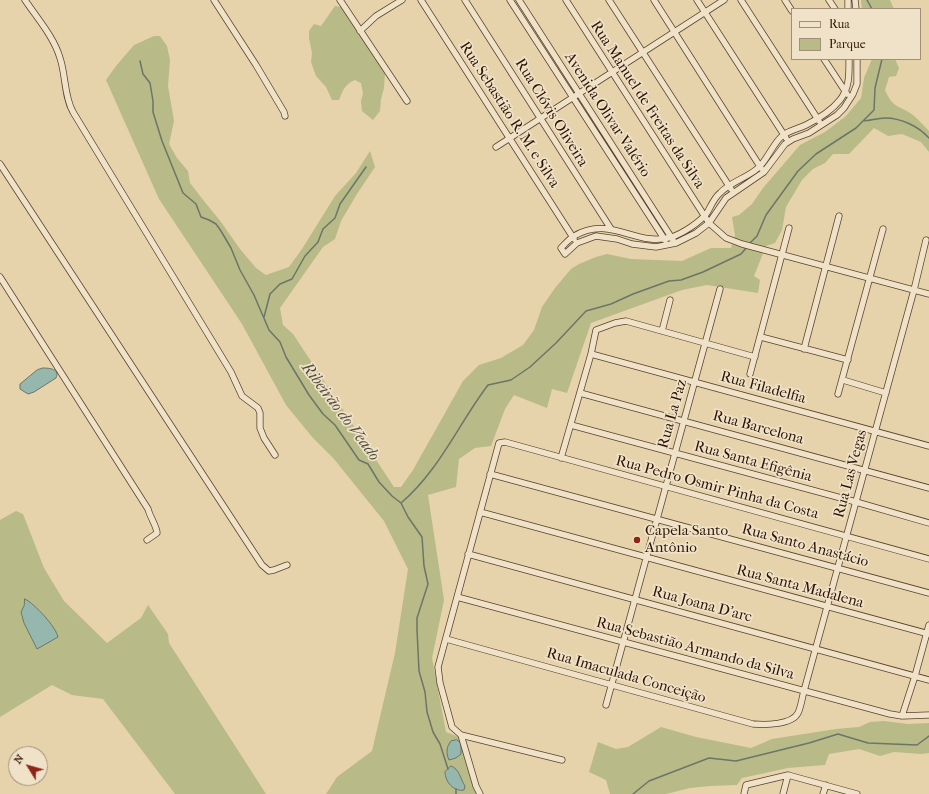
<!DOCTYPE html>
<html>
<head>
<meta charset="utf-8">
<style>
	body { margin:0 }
	#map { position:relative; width:929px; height:794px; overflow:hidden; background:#e6d2ab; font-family:"IM FELL French Canon",serif }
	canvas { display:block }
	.legend { position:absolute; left:791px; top:8px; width:130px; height:52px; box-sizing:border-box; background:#efe2c8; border:1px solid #a18f79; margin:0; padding:5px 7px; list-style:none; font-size:12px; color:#2c1302 }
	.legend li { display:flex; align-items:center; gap:8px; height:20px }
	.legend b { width:20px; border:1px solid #a18f79 }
	.north { position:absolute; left:8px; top:746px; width:40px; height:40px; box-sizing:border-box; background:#efe2c8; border:1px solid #a18f79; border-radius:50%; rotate:307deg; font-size:11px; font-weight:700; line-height:16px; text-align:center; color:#2c1302 }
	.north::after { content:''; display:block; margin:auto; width:14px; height:18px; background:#8f2418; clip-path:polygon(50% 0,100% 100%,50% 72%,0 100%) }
</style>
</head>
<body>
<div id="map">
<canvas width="929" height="794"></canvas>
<ul class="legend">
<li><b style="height:5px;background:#efe2c8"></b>Rua</li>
<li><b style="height:11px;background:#b8bb87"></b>Parque</li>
</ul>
<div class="north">N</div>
</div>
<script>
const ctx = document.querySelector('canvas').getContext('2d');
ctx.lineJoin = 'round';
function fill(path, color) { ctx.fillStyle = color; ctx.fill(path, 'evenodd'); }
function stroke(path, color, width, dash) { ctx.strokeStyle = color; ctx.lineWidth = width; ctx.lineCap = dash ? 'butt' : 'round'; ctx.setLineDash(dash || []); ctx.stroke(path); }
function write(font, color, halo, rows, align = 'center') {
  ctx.font = font + ' "IM FELL French Canon",serif'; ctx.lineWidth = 3.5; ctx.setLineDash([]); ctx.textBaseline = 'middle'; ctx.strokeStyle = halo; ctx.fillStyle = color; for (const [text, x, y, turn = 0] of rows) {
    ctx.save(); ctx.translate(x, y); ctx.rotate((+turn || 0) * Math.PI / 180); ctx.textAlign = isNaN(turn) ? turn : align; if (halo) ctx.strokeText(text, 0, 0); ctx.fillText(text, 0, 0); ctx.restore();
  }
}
fill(new Path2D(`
	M861,0H890L894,9H862Z
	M335,6L341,7L385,72L384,88L381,99L380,111L373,120L362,111L361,101L363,94L361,83L355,80C345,84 343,90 339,100H332L326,87L316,76L311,62L312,53L309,38V31L314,24L321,26Z
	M154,36H160L167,46L170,60L168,86L174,121L169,144L177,158L188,171L190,183L204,201L221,222L240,249L256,268L266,275L289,267L302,249L335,196L356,173L370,151L375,167L357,194L341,221L335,239L323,247L280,308L283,325L293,334L394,487H401L413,470L463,381L479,365L501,358L523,345L534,330L542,307L555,288L571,269L579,264L596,257L607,254L631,259L682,261L711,248H731L735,235L732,217L739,215L752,204L763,188L800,145L825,132L846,116L861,98L864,78L872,59H895L899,68L896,76L889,77L885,90C893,109 899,105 913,115C918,119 924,126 929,131V152L921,142L902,134L888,136L874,128L849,154H833L825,163L813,169L802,180L786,207L782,230L775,243L766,246L754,276L760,280L758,293L707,285L682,290L591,323L567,393L552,389L547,408L514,395L505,409L491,446L475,448L459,459L456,487L428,495L444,600L432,658L446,732L459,737L477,794H326L337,777L372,751L395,653L408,569L384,521L334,459L313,438L286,405L242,324L159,199L106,80L116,66L134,45Z
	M16,511L23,514L44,568L64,601L107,643L141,618L148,605L168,634L169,643L266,794H175L103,699L72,695L52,685L0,717V520Z
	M884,721L908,724L929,723V753L921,754L894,752L880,756L859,749L829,754L825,765L788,768L742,778L737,785L710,786L690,788L666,794H610L606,780L589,772L598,742L616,749L628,747L661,727L696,737L751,748L772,739L836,729L859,727L870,722Z`), '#b8bb87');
const water = new Path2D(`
	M43,368C50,368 60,369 56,378L34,392L28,394L20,389V384L37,370Z
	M25,599C35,604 56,627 58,637L37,649L24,623L21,612L24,606Z
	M457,740L461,743V754L456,758L449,760C446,753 446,747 451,741Z
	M451,766C460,769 460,779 465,786L464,790C454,792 445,782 445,772Z`);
fill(water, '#96b7ad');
stroke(water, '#6c7569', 1);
stroke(new Path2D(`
	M867,0L872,9
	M140,61L143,74L150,83L153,101V112L162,141L183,193L196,204L201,217L209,220L216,224L221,231L231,248L240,270L254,295L269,330L280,342L286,357L309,395L323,414L335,425L359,460L368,464L379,482L392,496L401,503L408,517L422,537L424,566L428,584L417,618V630L419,671L425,692L427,712L433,732L440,744L448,769
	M863,121C870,121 877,118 885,118C901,118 918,126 929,138
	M749,244L757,236L766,215L798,171L816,154L856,128L874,110L875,88L882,59
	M264,317L270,294L280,284L292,279L305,256L318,242L323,229L335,218L340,204L366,167
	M401,503C439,471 459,423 488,385L511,380L530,367L556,343L586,311L611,304L633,294L669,281L681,280L703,272L741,254L747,247
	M456,789V794
	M633,794L649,781L709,758L736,761L809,743L838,734L868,743L917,745L929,736`), '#6c7569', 1.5);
const minor = new Path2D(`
	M25,0C37,18 54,37 60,58C66,76 64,96 73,112L231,372L242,396L258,408L260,413V428L264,438L275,455
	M214,0L256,65L284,112L285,116
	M340,0L407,101
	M421,0L574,239
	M465,0L611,229
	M510,0L665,240
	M519,0L673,240
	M566,0L709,223L726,238L742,244L929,294
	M609,0L731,189
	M654,0L761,168
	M697,0L786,138
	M741,0L819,121
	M785,0L792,11
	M829,0L835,9
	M848,0V9
	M855,0L856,9
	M360,31L376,16L402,0
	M824,59L847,94
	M849,59C849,74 850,87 840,100C832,110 818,119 806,125C798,129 789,130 782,136C772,145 768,159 758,168C747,178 730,182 720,193C714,198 711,206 707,213C699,223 683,233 672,237C636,248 611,214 574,236C569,239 565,244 561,248L565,254L577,243L596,236L617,239L632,244L656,247L676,243L696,233L709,223L726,198L764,172L785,144L793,139L809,133L837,115L844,108L853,94L857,84V59
	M496,147L724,0
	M0,164L262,565L269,571L274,570L287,565
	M0,277L148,509C150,517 157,527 157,533L147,540
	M662,331L670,300
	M761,337L848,360
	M804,349L839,216
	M591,354L929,446
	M750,374L789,228
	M843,380L886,393
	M580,393L929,488
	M838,394L883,229
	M571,425L856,502L929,523
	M561,458L591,354L596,330L615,323L626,321L755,357
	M490,474L929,593
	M480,512L929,634
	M468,554L929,680
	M457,597L890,714L902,716L929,715
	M446,639L753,724C765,725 792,725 798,713C801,707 802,698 804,691L914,290L926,240
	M606,705L720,289
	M902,716L915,676L929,625
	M461,735L476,786L480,794
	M562,760L461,735L452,727L440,683L438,667L499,443L505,442L929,559
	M744,794L746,785L788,775L857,794
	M783,794L788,775
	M823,794L826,785`);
stroke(minor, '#5a432c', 7);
stroke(minor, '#efe2c8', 5.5);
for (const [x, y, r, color] of [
	[637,540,4,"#8f2418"]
]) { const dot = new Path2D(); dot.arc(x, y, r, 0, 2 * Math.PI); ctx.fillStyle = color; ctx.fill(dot); stroke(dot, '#efe2c8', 1.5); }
write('15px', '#2c1302', '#efe2c8', [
	["Rua Manuel de Freitas da Silva",647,105,57],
	["Rua Clóvis Oliveira",551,113,58],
	["Rua Sebastião R. M. e Silva",509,115,57],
	["Avenida Olivar Valério",607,115,57],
	["Rua Filadelfia",763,388,15],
	["Rua La Paz",673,414,-74],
	["Rua Barcelona",758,428,15],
	["Rua Santa Efigênia",753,462,15],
	["Rua Las Vegas",851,474,-75],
	["Rua Pedro Osmir Pinha da Costa",717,488,15],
	["Rua Santo Anastácio",805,546,15],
	["Rua Santa Madalena",800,587,15],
	["Rua Joana D'arc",702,605,15],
	["Rua Sebastião Armando da Silva",695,649,15],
	["Rua Imaculada Conceição",626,676,16]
]);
write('15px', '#2c1302', '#efe2c8', [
	["Capela Santo",645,531],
	["Antônio",645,548]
], 'left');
write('italic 16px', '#514c3e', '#efe2c8', [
	["Ribeirão do Veado",340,412,53]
]);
</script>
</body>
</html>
